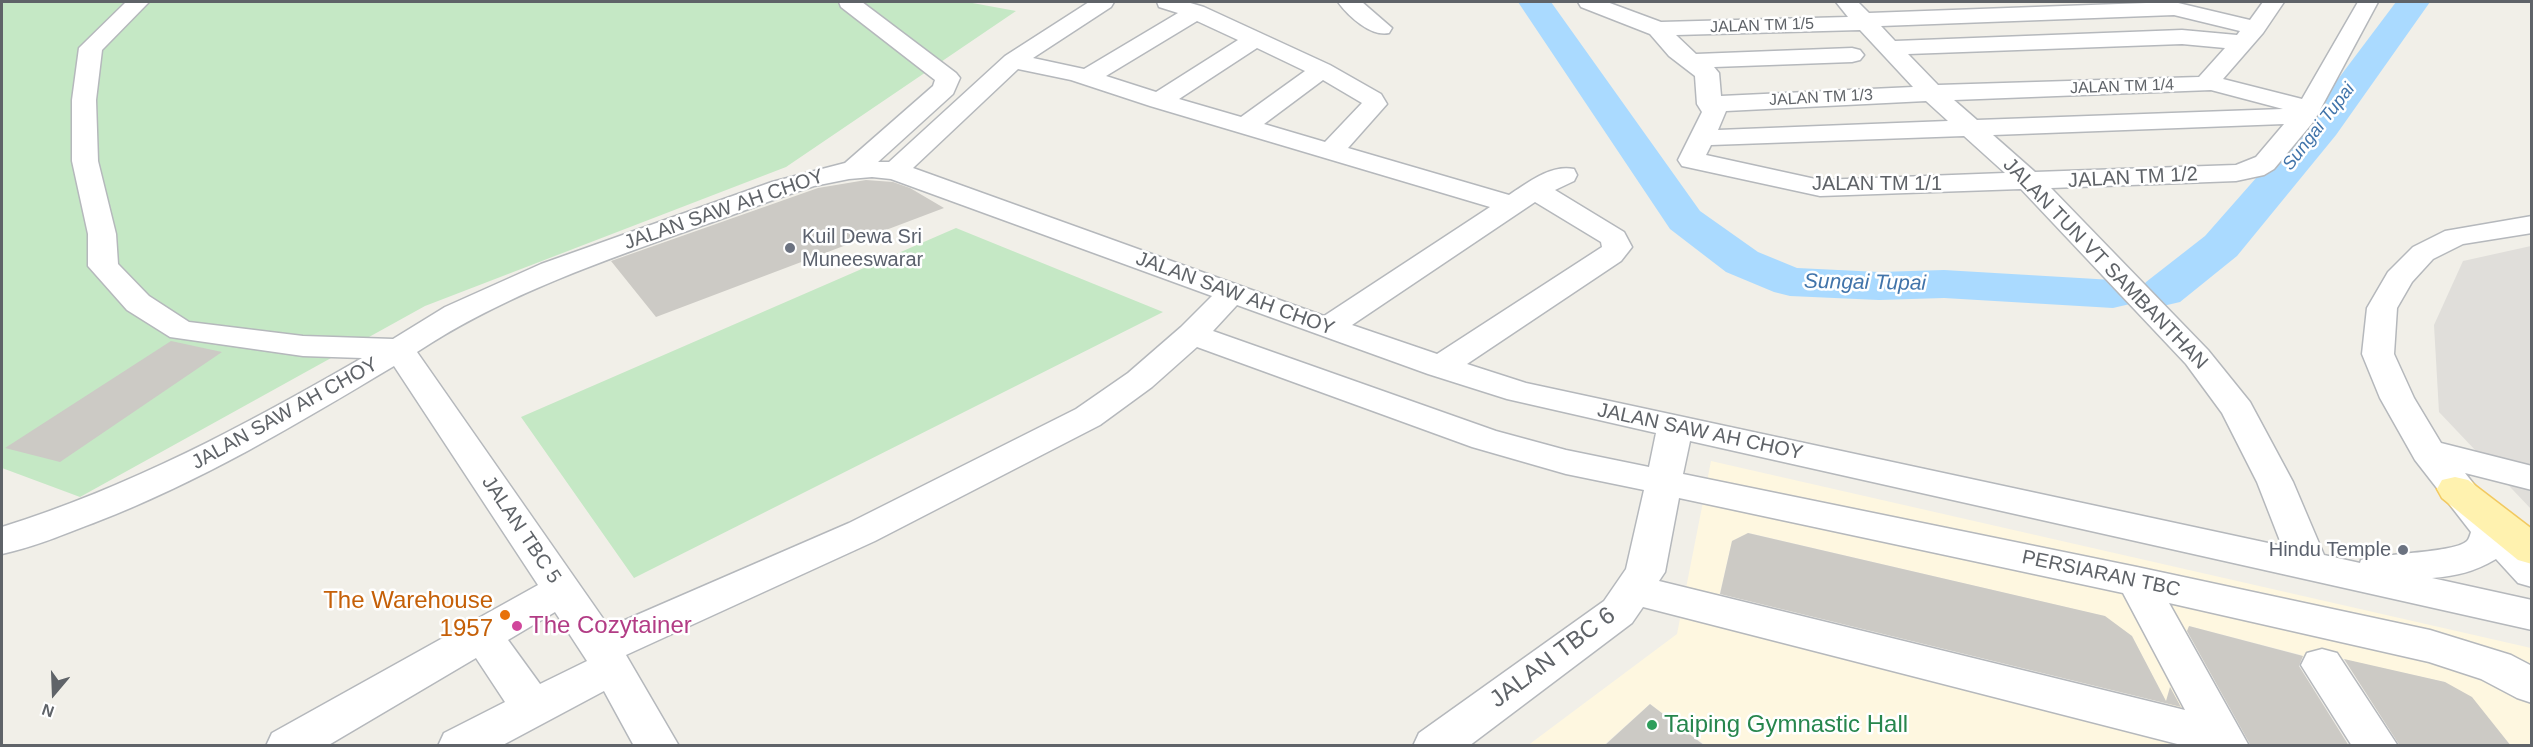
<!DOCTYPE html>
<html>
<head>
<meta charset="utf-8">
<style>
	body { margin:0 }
	#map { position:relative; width:2533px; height:747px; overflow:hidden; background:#f1efe8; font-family:Arial,sans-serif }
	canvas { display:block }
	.frame { position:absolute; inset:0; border:3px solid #5f6368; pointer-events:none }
	.north { position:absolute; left:24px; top:663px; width:60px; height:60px; -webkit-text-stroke:4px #fff; paint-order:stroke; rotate:199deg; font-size:16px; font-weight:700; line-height:24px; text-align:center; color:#5f6368 }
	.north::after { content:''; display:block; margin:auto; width:21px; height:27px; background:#5f6368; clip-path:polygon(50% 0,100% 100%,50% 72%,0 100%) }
</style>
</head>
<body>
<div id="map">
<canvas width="2533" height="747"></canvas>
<div class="frame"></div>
<div class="north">N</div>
</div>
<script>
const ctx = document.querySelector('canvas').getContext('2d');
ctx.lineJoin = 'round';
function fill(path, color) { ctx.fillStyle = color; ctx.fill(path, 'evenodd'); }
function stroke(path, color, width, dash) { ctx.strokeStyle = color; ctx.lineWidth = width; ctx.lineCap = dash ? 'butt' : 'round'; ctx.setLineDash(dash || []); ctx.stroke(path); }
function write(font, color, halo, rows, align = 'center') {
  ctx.font = font + ' Arial,sans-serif'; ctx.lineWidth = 5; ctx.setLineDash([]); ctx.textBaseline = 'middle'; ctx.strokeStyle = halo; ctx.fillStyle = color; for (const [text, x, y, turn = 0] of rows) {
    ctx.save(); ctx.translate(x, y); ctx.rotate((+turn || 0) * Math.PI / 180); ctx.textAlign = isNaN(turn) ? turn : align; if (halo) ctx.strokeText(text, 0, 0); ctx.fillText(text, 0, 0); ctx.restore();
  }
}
fill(new Path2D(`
	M1711,461L2531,648V745H2511L2445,682L2333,657L2359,745L2301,655L2189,626L2182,649L2236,745H1705L1650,704L1604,745L1527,746L1677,634ZM1749,533L2104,616L2132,636L2171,711L1719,597L1732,541Z`), '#fef7e0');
fill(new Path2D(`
	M2531,246V509L2439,412L2434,325L2463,261Z`), '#e0deda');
fill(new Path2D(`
	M2,2H967L1016,11L786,167L425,306L80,497L2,468Z
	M956,228L1163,312L634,578L521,417Z`), '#c5e8c5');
fill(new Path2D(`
	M1518,2H1551L1700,211L1758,252L1797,268L1879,272L1944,270L2113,280L2130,284L2137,294L2130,304L2113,308L1944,298L1879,300L1790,296L1774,292L1726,272L1670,229Z
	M2396,2H2430L2336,135L2237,256L2180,302L2163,306L2146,302L2139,292L2146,282L2205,236L2308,119Z`), '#aadaff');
fill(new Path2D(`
	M866,180L893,182L910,188L944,208L656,317L611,261L818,188Z
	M171,341L222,352L60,462L5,448Z
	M1748,533L2105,616L2132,636L2166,701L2170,687L2181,707L1720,594L1732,541Z
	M2189,626L2303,656L2299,666L2349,746H2251L2187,631Z
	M2344,659L2445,682L2472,697L2511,746H2400Z
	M1650,704L1705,746H1604Z`), '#cccac5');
const minor = new Path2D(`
	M126,2H149L102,50L96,100L98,161L116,234L118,264L149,296L189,322L303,336L393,339L445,307L541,264L772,182L845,163L933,86L935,80L841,7L839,2H862L956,73L960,78L953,94L878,162H889L1005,56L1089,2H1114L1111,7L1033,58L1084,69L1178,13L1159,7L1157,2H1187L1204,7L1330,65L1381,94L1387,104L1348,148L1509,195C1527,183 1551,164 1574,169L1577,175L1574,181L1555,190L1624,232L1632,247L1621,261L1467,364L1526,383L2282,546L2257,482L2222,413L2186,364L2021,189L1820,196L1682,166L1678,160L1702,112L1697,104L1695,76L1669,56L1650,34L1581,7L1578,2H1607L1661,22L1848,17L1836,2H1858L1869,13L2174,2L2250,20L2263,2H2284L2263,33L2223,79L2302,99L2358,2H2378L2314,121L2274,169L2264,175L2236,181L2051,188L2208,350L2250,402L2293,482L2324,555L2360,563L2361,560C2383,553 2455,553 2467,541C2469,539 2470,535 2471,532L2415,460L2380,398L2362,354L2367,308L2388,272L2413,247L2445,231L2532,216V233L2463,244L2433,259L2412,282L2397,308L2394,354L2414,398L2441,443L2532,466V490L2465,473L2504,522L2532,549V587L2518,583L2496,559C2474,572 2456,576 2432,578L2532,600V630L1690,441L1683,474L2137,567L2430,630L2511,655L2532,666V703L2517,698L2481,679L2429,662L2169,603L2249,746H2185L1643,607L1632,623L1469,746H1413L1419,733L1604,601L1626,569L1644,490L1566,474L1472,447L1197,347L1152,387L1100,425L875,541L626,655L679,746H634L604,691L501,746H438L444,733L505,702L476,658L327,746H266L272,733L538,585L394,366C297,424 202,481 96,522C65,534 34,547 2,554V527C130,487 246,425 362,358L303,356L170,337L127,310L88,266V234L72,161V100L79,48ZM2174,15L2240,31L2237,35L2182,30L1895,41L1881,26ZM1197,21L1238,40L1156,92L1106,76ZM1860,30L1913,87L1721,96L1719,73L1714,67L1852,62L1860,60L1864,55L1860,50L1852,48L1696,54L1676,35ZM2182,44L2225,48L2199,77L1938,85L1908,54ZM1257,48L1305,71L1241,117L1179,99ZM1018,69L1071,80L1150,106L1490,207L1324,316L913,168ZM1323,80L1362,103L1325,142L1264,124ZM2211,90L2283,109L1977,120L1954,100ZM1926,101L1948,121L1718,130L1726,111ZM2284,124L2256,157L2236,165L2035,172L1993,135ZM1964,136L2005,173L1820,180L1706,155L1711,145ZM872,177L891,179L1212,296L1181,327L1128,373L1076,409L849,523L609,627L417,352C505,294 603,261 701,226C739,213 776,198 814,186L849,179ZM1535,202L1601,242L1602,247L1437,354L1352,325ZM1237,305L1428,374L1507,399L1656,433L1649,467L1566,450L1496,431L1213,331ZM1679,498L2123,593L2185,710L1659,581L1665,572ZM555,612L587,661L540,684L508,640Z
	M1338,2H1362L1392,28L1389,33C1371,37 1348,16 1338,2Z
	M2322,649L2337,653L2398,746H2352L2301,665L2307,653Z`);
const major = new Path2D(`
	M2455,477L2468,480L2532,529V564L2518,560L2442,498L2437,489L2442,480Z`);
stroke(minor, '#b5b8bc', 3);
stroke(major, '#f2c960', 3);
fill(minor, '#fff');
fill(major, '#fff2af');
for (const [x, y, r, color] of [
	[790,248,6,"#6b7280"],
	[2403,550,6,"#6b7280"],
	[505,615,6,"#e8710a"],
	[517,626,6,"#d1479c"],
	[1652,725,6,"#2e9e5b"]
]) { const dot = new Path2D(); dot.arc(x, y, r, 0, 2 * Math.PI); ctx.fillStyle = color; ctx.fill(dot); stroke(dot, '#fff', 2); }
write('16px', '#5f6368', '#fff', [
	["JALAN TM 1/5",1762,26,-2],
	["JALAN TM 1/4",2122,87,-2],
	["JALAN TM 1/3",1821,98,-3]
]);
write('italic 18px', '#4174aa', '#fff', [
	["Sungai Tupai",2319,127,-52]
]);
write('20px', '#5f6368', '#fff', [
	["JALAN TM 1/2",2133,178,-3],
	["JALAN TM 1/1",1877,184],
	["JALAN SAW AH CHOY",724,210,-19],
	["JALAN TUN VT SAMBANTHAN",2105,264,46],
	["JALAN SAW AH CHOY",1235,294,20],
	["JALAN SAW AH CHOY",285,414,-29],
	["JALAN SAW AH CHOY",1700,432,12],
	["JALAN TBC 5",521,530,56],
	["PERSIARAN TBC",2101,574,12]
]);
write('20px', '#5b616d', '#fff', [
	["Kuil Dewa Sri",802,237],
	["Muneeswarar",802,260],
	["Hindu Temple",2391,550,"right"]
], 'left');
write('italic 21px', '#4174aa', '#fff', [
	["Sungai Tupai",1865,283,1]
]);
write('24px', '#c56008', '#fff', [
	["The Warehouse",493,601],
	["1957",493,629]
], 'right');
write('24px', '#b23c85', '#fff', [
	["The Cozytainer",529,626]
], 'left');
write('24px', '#5f6368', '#fff', [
	["JALAN TBC 6",1553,658,-37]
]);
write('24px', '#27864d', '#fff', [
	["Taiping Gymnastic Hall",1664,725]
], 'left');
</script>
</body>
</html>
